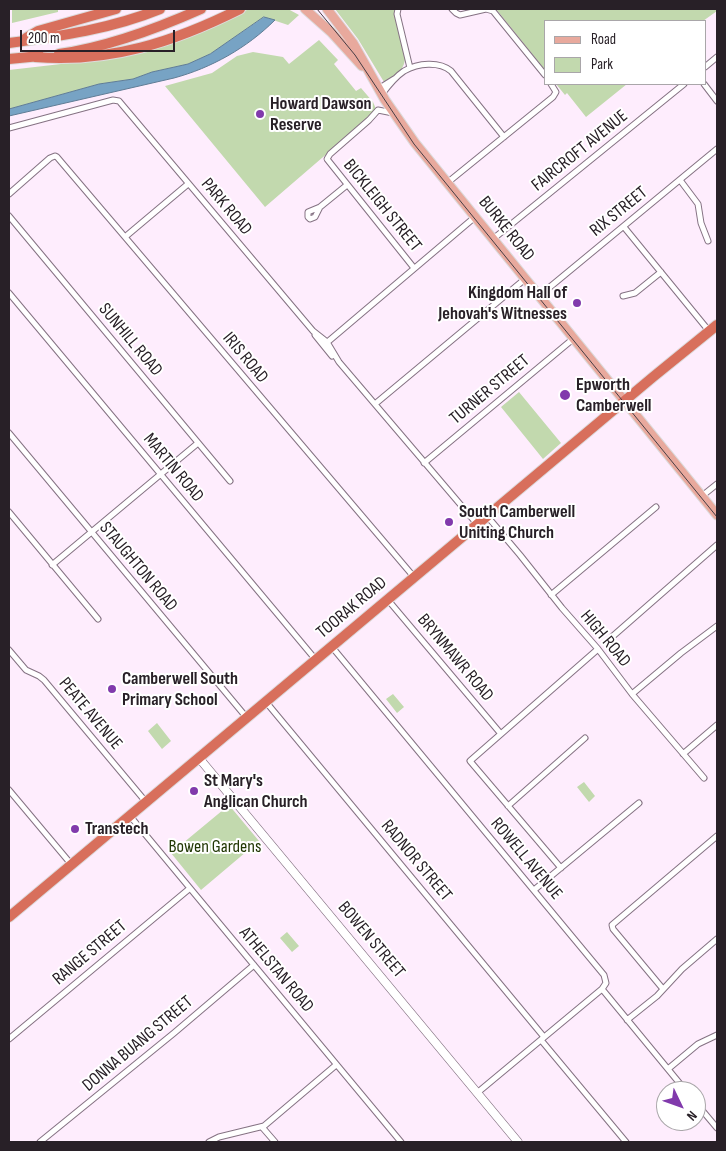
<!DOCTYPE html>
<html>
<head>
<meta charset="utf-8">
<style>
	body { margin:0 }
	#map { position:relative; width:726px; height:1151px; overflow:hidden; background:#feedfd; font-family:"Sofia Sans Condensed",sans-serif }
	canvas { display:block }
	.frame { position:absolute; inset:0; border:10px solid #282027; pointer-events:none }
	.legend { position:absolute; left:544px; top:20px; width:162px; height:65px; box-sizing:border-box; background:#fff; border:1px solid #a9a6a9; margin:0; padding:6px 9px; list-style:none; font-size:15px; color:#282027 }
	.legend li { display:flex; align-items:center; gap:10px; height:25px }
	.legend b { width:25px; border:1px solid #a9a6a9 }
	.north { position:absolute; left:656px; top:1081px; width:50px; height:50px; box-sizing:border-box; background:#fff; border:1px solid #a9a6a9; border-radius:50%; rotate:132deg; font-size:14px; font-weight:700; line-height:20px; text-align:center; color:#282027 }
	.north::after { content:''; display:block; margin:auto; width:18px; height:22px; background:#813aac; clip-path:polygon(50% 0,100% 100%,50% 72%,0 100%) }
	.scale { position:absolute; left:20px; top:30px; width:155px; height:22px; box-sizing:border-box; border:2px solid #282027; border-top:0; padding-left:6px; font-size:15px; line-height:18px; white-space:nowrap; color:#282027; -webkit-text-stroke:4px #fff; paint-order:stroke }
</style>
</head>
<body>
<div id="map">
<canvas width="726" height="1151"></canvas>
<div class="frame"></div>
<ul class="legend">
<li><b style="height:6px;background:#e8a99d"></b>Road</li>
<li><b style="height:14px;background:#c2d9ae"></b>Park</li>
</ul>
<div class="north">N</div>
<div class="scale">200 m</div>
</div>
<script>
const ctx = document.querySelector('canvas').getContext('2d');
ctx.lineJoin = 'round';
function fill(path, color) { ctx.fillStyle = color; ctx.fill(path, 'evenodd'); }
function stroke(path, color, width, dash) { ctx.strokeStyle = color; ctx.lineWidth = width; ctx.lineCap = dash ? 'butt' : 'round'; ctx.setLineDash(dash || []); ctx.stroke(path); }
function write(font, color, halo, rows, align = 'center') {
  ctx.font = font + ' "Sofia Sans Condensed",sans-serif'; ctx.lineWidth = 4; ctx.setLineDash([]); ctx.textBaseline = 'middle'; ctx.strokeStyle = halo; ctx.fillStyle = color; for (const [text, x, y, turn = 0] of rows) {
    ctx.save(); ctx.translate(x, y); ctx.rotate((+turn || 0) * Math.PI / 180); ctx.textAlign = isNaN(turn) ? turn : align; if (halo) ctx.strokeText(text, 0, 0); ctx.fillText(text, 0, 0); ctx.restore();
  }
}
fill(new Path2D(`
	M12,9H58V12L12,23Z
	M249,9H288L299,15L288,25L264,17L210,54L188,64L152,72L133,79L99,84L9,109V70L87,61L165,45L207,29Z
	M335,9H394L405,58C405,70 394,77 384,82L358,39Z
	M496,9H717V11L703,21H545V70Z
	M319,40L338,60L334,64L356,91L361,88L373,102L376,109L373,114L265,207L165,86L212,73L237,56L253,52L283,57L289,64Z
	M556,84H627L586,117L567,93L565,95Z
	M519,392L561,443L543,459L501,407Z
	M393,694L404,707L397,713L386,699Z
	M157,723L171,741L162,749L148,731Z
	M584,782L595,796L589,802L577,787Z
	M229,805L259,841L201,890L171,853Z
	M287,932L299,946L292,952L280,938Z`), '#c2d9ae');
const water = new Path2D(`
	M264,17L275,20C247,48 211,68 174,78L9,116V109L99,84L133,79L152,72L188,64L210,54Z`);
fill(water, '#77a3c4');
stroke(water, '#5f7c95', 1);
const street = new Path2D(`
	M398,9L397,14L410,68
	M452,9L456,13L460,15L486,9L493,11L545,75
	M705,67L717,57
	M704,84L717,101
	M378,89L394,79
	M382,94C388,86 395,77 404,71C418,63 439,61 451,71L504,137
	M393,113L378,110L369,120L330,154L327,159L414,268
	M9,128L113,100L119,101L313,331L327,342L339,362L477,524
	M680,180L698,204L701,223L708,241
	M447,183L553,97L556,92L551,84
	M9,194L50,158L55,156L57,157L414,577
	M320,207L308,212V217L310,219L315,217L320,207L347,185
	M9,216L230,481
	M624,227L709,331
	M125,237L188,184
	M493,239L684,84
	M9,293L316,660
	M539,296L717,149
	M623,296L635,293L661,272
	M315,335L332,356
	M324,345L475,217
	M375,404L525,279
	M9,433L247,718
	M424,463L573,339
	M702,496L717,484
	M9,512L98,619
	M487,516L520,555L562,608L598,649L632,694L704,778
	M52,565L198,443
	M551,595L656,507
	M388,600L501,734
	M613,636L717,545
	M332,647L604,975L606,983L602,989L686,1091
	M9,650L26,670L39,676L44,680L146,802
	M632,694L681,653L717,626
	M266,702L544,1037
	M683,754L717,725
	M9,790L71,864
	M508,806L585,738
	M130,816L401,1142
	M561,868L470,761L598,649
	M534,890L639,803
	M663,989L613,929L612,925L717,836
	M627,1020L657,996L682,969L717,939
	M9,1039L189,889
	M541,1040L626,1142
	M668,1069L698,1044L717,1035
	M477,1093L602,989
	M696,1103L717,1128
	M262,1127L275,1142
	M40,1142L174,1033L254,965
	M209,1142L219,1137L264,1126L336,1065`);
const secondary = new Path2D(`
	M199,758L518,1142`);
const primary = new Path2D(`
	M305,9L332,33L362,66
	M327,9L353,43L385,100L415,143L717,515`);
const highway = new Path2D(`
	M26,38L38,31L116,9
	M9,43C61,36 111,29 160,9
	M59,54C108,47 156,29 201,9
	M35,57C110,63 174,42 240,9
	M9,59L40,56
	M9,917L653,377L717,325`);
stroke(street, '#857283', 7);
stroke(secondary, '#857283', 9);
stroke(primary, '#dddbdc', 11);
stroke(highway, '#dddbdc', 12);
stroke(street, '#fff', 5);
stroke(secondary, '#fff', 8);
stroke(primary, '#e8a99d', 9);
stroke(highway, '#d86f5c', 10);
stroke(new Path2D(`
	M317,9L355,55L414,144L717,517`), '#463d45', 1);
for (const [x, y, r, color] of [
	[260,114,5,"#813aac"],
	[577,303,5,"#813aac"],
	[565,395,6,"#813aac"],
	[449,522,5,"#813aac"],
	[112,689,5,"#813aac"],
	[194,791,5,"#813aac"],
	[75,829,5,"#813aac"]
]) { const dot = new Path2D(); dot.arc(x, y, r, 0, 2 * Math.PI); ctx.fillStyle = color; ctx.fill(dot); stroke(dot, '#fff', 2); }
write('bold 18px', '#282027', '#fff', [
	["Howard Dawson",270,104],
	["Reserve",270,125],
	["Kingdom Hall of",567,293,"right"],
	["Jehovah's Witnesses",567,314,"right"],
	["Epworth",576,385],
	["Camberwell",576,406],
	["South Camberwell",459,512],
	["Uniting Church",459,533],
	["Camberwell South",122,679],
	["Primary School",122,700],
	["St Mary's",204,781],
	["Anglican Church",204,802],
	["Transtech",85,829]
], 'left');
write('18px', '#282027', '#fff', [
	["FAIRCROFT AVENUE",580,151,-39],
	["BICKLEIGH STREET",382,206,51],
	["PARK ROAD",226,207,50],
	["RIX STREET",619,212,-39],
	["BURKE ROAD",506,229,51],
	["SUNHILL ROAD",130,340,50],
	["IRIS ROAD",245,358,50],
	["TURNER STREET",490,390,-40],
	["MARTIN ROAD",173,468,50],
	["STAUGHTON ROAD",138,567,50],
	["TOORAK ROAD",352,608,-40],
	["HIGH ROAD",605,639,50],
	["BRYNMAWR ROAD",455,658,50],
	["PEATE AVENUE",90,714,50],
	["ROWELL AVENUE",526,859,50],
	["RADNOR STREET",416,861,50],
	["BOWEN STREET",371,940,50],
	["RANGE STREET",90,953,-40],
	["ATHELSTAN ROAD",276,970,50],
	["DONNA BUANG STREET",138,1044,-40]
]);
write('18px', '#213704', '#fff', [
	["Bowen Gardens",215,847]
]);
</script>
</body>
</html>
